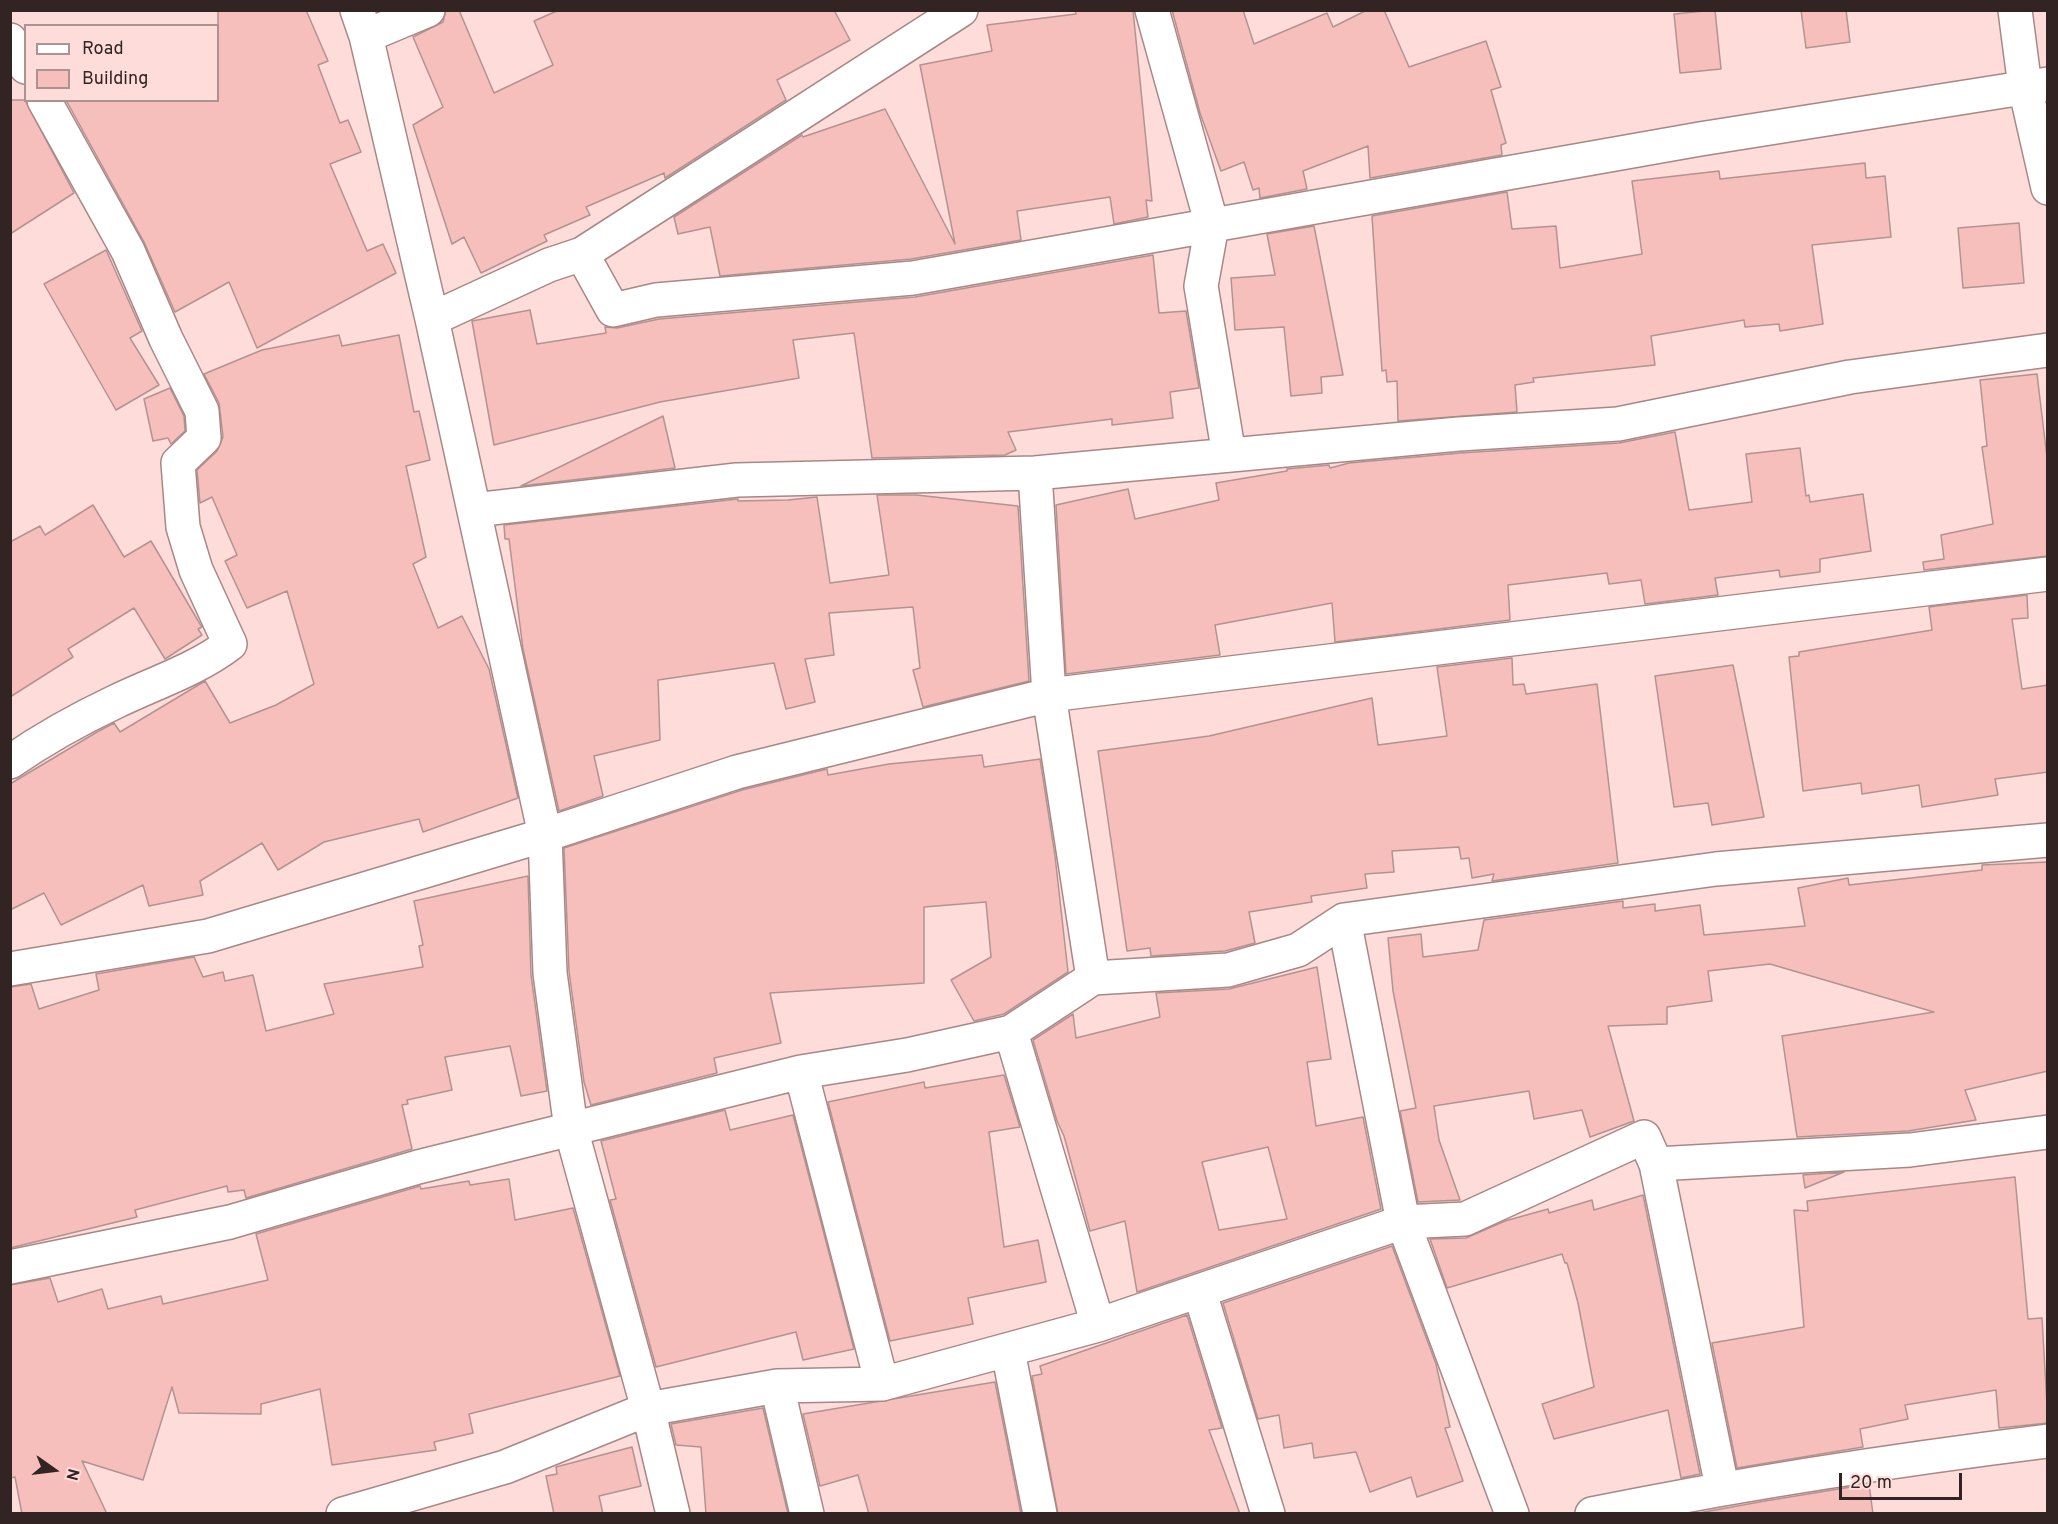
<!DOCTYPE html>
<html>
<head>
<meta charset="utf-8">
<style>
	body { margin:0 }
	#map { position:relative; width:2058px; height:1524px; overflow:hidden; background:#fedcd9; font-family:Overpass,sans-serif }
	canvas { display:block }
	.frame { position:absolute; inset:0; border:12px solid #312423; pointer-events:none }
	.legend { position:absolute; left:24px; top:24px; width:195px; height:78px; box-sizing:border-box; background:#fedcd9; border:2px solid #ac9290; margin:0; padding:8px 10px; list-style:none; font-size:18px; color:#312423 }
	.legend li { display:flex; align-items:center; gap:12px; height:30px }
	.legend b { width:30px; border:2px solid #ac9290 }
	.north { position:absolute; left:24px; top:1440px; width:60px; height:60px; -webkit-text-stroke:4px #fedcd9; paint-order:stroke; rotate:104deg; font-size:16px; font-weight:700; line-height:24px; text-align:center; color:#312423 }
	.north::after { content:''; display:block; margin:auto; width:21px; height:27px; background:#312423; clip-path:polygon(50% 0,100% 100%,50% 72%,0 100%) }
	.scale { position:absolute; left:1839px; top:1473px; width:123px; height:27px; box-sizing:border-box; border:3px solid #312423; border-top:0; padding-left:8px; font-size:18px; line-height:21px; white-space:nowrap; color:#312423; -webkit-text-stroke:4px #fedcd9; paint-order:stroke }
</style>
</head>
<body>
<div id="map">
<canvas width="2058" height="1524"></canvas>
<div class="frame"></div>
<ul class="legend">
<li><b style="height:8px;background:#fff"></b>Road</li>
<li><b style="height:16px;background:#f7bfbb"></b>Building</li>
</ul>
<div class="north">N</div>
<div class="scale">20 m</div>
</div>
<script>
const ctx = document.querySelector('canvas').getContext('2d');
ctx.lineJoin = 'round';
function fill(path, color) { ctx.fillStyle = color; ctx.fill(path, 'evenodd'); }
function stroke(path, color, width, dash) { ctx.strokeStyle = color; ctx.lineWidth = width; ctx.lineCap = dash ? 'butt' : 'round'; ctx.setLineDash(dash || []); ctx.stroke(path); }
const building = new Path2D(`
	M218,10H306L328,61L318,65L340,123L348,120L361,152L330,164L367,251L383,244L396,273L257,348L229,282L175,312L144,242L66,100H218Z
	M446,10H459L494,93L553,65L534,21L559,10H834L850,40L777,80L786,100L665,178L664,173L586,207L590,215L544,235L547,241L481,273L464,237L452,244L413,125L443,107L413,37L443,22Z
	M1075,10H1133L1152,201L1146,200L1148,217L1114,224L1110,197L1017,211L1021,240L911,259L720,276L710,227L678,234L674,217L802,135L803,137L885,109L955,244L920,65L992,51L987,25L1076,14Z
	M1172,10H1243L1254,44L1327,13L1333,27L1367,10H1384L1409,67L1486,41L1501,87L1491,90L1506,143L1501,145L1502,155L1370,178L1368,146L1303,171L1307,189L1260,198L1259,188L1253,190L1244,162L1221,171L1200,113Z
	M1715,10L1721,69L1680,73L1674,14Z
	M1801,10H1846L1850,42L1806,48Z
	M10,100H25L74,193L10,234Z
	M1865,163L1866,178L1885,176L1891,237L1812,245L1823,324L1780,331L1779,324L1745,327L1744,320L1651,336L1655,365L1533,378L1534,382L1515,385L1517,412L1398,421L1397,381L1387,382L1386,370L1382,371L1372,216L1507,192L1512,229L1556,226L1560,268L1642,254L1632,181L1719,171L1720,179Z
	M2019,223L2024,283L1963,288L1958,228Z
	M1314,226L1343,375L1321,377L1322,393L1291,396L1284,327L1235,330L1231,278L1275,275L1267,234Z
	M106,250L142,331L130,338L159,385L116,410L44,284Z
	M1153,255L1159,313L1186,311L1199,388L1170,392L1173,418L1112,425V419L1008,432L1016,450L1005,455L872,458L854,333L793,340L799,378L660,402L494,445L472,321L530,310L537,344L606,333L605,327L617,328L659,319L915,297Z
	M339,335L342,346L399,335L414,412L419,411L430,460L406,466L426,557L413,564L438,628L462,616L489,669L518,798L423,832L419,819L324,842L278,870L262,843L200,881L203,895L149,906L143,885L61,925L44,893L10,910V784L97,732L114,723L120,732L205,681L230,723L276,705L314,684L287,591L247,608L225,561L237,555L212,497L200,503L197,470L217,451L223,437L219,403L204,374L262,350Z
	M2037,374L2048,466V556L1924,570L1923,562L1944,559L1941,535L1993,524L1982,447L1987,446L1980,380Z
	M170,388L184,416L185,431L171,444L168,438L153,441L144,399Z
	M663,416L675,468L521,486Z
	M1675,432L1689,510L1752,502L1746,454L1800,448L1806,496L1809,495L1810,502L1863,494L1871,551L1820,559V572L1780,577L1779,570L1715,578L1718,595L1645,604L1641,580L1609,584L1607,573L1508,585L1510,620L1335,642L1332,603L1215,625L1220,655L1066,674L1056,505L1128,489L1135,519L1219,500L1216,483L1287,471V469L1329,465L1330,468L1349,463L1460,453L1619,443Z
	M877,495H916L1018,506L1029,681L923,707L913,670L920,668L913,607L829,613L834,655L805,659L815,702L786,709L774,663L658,680L660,740L594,756L603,796L559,811L523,649L509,539H505L504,525L738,499V501L788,500L817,497L830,583L889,575Z
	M93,505L124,557L151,541L200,624L202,627L198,629L202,635L165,659L134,608L68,649L73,657L10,697V542L40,526L45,535Z
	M2027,595L2028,618L2012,619L2022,689L2048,685V772L1995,779L1998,795L1922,807L1919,785L1862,794L1861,783L1803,791L1789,657L1799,656V652L1932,630L1929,607Z
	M1512,658L1513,685L1524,684L1526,694L1597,684L1618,863L1492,881L1494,874L1472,878L1469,858L1461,859L1459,847L1392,851L1394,872L1365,874L1367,888L1311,896L1312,902L1249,912L1255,943L1225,951L1151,956L1150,948L1127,951L1098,751L1209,736L1372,698L1378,745L1447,736L1437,667Z
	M1733,665L1764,817L1712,825L1708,803L1674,807L1655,676Z
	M982,755L984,767L1040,759L1055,856L1068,972L1004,1014L974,1021L951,980L991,957L986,902L924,907V983L770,993L781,1043L714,1058L717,1073L591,1105L584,1082L569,971L564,848L742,790L827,769L828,775L889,764Z
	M2048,862V1071L1965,1090L1976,1120L1908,1131L1797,1137L1782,1036L1934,1012L1770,964L1708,971L1712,1001L1667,1007V1024L1608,1026L1634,1121L1590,1137L1582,1110L1534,1119L1529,1091L1434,1106L1439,1140L1460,1200L1418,1202L1400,1111L1416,1108L1393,991L1388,938L1421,934L1423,957L1478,950L1484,920L1623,901V908L1655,904V911L1700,905L1704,935L1805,926L1798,888L1848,878L1849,885L1982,870V865Z
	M528,876L531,975L547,1091L521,1096L510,1046L445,1057L452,1090L407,1100L408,1104L402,1105L412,1149L246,1198L244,1190L228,1192L227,1186L135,1210L137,1217L10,1248V987L31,984L39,1009L99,990L96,974L194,957L203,977L223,972L225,981L253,975L266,1031L334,1014L324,984L423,967L419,946L423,945L414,901Z
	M1317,967L1331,1059L1307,1062L1316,1126L1363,1117L1381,1209L1137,1292L1125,1221L1090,1231L1064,1136L1057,1121L1033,1040L1073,1014L1076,1038L1160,1017L1156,993L1229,989ZM1268,1147L1287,1219L1219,1230L1202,1162Z
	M1004,1075L1020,1127L989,1132L1004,1247L1038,1240L1046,1282L968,1298L973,1324L890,1341L828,1102L924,1082L925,1088Z
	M725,1110L730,1130L793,1115L854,1349L803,1360L796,1332L656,1367L610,1200L616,1199L601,1141Z
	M1844,1172L1805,1188L1803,1175Z
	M2015,1177L2028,1319L2042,1318L2048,1423L1999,1428L1996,1390L1905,1405L1908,1419L1860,1429L1863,1447L1737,1468L1712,1343L1804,1327L1794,1210L1808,1211L1807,1201Z
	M509,1179L515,1220L573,1208L620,1376L469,1414L473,1433L434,1442L436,1450L332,1465L320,1389L261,1404V1414L179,1413L172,1387L143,1480L82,1461L107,1514H22L15,1477L10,1478V1285L50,1278L58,1302L102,1289L108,1309L161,1296L163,1304L268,1280L256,1234L420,1186L421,1189L469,1181L470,1185Z
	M1643,1195L1700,1474L1681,1478L1668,1410L1554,1439L1542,1404L1594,1387L1578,1303L1567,1263H1565L1562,1254L1447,1288L1430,1239L1466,1238L1505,1221L1548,1209L1549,1213L1592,1200L1594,1210Z
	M1392,1246L1436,1364L1450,1427L1445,1428L1463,1481L1417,1497L1411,1477L1370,1492L1356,1452L1314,1458L1312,1443L1284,1448L1279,1415L1258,1419L1223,1303Z
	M1187,1315L1222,1428L1209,1430L1240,1514H1058L1032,1376L1042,1374L1040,1366Z
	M995,1382L1021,1514H869L858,1475L820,1486L803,1414Z
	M763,1408L788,1514H706L701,1447L676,1445L671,1424Z
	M632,1447L641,1486L599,1496L603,1514H554L546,1476L557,1474L556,1467Z
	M1869,1484L1873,1514H1693L1765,1501Z`);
fill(building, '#f7bfbb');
stroke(building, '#b29391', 1.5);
const street = new Path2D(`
	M357,10L366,36L432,319L545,835L550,973L571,1129L648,1409L673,1514
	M1152,10L1212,225L1201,286L1229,455
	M2015,10L2025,87L2048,188
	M366,36L428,10
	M10,40L26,67
	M582,254L613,310L656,300L913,278L1700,139L2048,84
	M432,319L549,265L582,254L961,10
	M1035,473L1049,695L1093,978
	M474,510L737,480L1035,473L1459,434L1618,424L1850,377L2048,350
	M10,762C43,739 79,719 115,702C154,683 196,670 230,644L196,570L183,527L178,463L204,438L202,411L166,339L128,251L44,100
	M1344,920L1403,1222L1512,1514
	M10,969L208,936L545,835L737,772L1049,695L2048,574
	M1011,1032L1098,1325
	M801,1072L882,1384
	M1656,1164L1722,1487
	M10,1267L230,1222L418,1167L801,1072L907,1055L1011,1032L1093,978L1228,970L1298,950L1344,920L1716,869L2048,840
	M1200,1293L1268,1514
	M1008,1351L1040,1514
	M777,1386L807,1514
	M343,1514L505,1467L648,1409L777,1386L882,1384L1098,1325L1403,1222L1465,1219L1644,1137L1656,1164L1910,1150L2048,1132
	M1592,1514C1743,1483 1895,1460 2048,1441`);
stroke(street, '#a78886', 36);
stroke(street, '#fff', 33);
</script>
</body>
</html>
